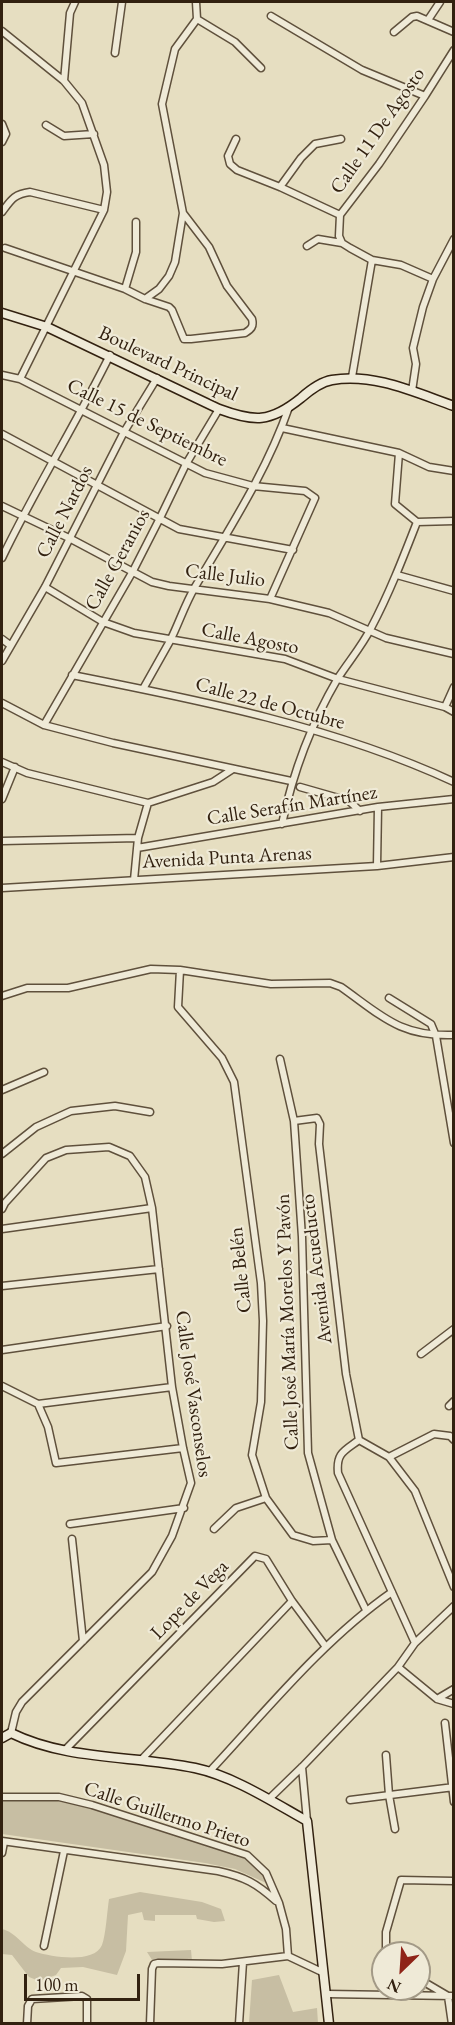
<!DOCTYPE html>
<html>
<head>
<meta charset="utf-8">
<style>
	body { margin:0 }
	#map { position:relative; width:455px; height:2025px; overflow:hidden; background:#e6dec1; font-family:"EB Garamond",serif }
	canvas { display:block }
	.frame { position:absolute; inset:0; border:3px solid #322110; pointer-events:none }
	.north { position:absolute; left:371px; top:1941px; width:60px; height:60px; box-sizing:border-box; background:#efead7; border:2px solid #a39a87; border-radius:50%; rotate:205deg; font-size:16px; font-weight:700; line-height:24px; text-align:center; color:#322110 }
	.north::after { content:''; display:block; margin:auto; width:21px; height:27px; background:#8f2418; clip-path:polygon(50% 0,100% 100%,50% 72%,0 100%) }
	.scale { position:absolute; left:24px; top:1974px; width:116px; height:27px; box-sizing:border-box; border:3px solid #322110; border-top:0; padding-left:8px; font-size:18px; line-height:21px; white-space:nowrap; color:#322110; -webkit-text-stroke:4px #efead7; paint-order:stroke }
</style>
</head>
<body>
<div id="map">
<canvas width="455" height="2025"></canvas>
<div class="frame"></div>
<div class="north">N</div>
<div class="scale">100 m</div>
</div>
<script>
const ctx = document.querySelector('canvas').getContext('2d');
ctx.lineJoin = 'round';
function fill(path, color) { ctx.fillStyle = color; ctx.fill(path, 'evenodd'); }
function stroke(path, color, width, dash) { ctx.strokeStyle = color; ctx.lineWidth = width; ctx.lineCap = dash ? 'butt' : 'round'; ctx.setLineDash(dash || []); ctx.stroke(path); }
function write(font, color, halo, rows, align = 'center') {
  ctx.font = font + ' "EB Garamond",serif'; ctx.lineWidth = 4.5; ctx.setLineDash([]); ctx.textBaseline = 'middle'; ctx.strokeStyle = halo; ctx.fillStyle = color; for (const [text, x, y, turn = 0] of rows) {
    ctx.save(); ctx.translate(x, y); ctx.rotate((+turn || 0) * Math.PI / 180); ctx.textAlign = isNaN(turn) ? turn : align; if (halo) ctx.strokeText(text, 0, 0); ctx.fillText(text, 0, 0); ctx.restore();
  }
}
fill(new Path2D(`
	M2,1799H61L98,1809L246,1859L261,1871L266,1883L235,1869L205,1863L2,1834Z
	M140,1892L202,1902L221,1909L225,1921L214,1922L197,1919L196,1915H155V1921L144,1920L142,1912L128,1915L126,1951L117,1975L83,1967L61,1968L56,1975L39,1981L29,1977L12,1955L2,1954V1929C16,1932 23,1947 36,1952C52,1957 94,1964 102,1945C106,1934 107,1912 109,1899Z
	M191,1950L192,1961L154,1963L147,1952Z
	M279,1975L293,2012L317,2008L318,2023H249L252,1980Z`), '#c7bea3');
const street = new Path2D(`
	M271,16L362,70L425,96
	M197,19L235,42L261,68
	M428,20L440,2
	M2,31L64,81L82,103L104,165L107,192L104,210L20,379
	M394,32L412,17L417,16L454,32
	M115,53L122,2
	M64,81L70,13L75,2
	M2,124L6,134L2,142
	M46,125L64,136L94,134
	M236,139L228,156L230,164L237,170L280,187L340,215
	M280,187L301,158L315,144L341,139
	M2,212C11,200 14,194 30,192L104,210
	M307,246L318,239L342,243
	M5,248L125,289L145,299L169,307L172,310L184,339H191L245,333C251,329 254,327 252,319L227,286L209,247L183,213
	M433,279L401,265L372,260L350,248L342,243L339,236L340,215L379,164L425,96L454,50
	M125,289L136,252V222
	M145,299L159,289L169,276L175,262L183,213L162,104L175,49L197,19L196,2
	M2,375L20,379L205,473L253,486L305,491L315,498L270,599
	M352,377L372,260
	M412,391L416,364L413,348L423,307L433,279L454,239
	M282,428L399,453L429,467L454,471
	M2,434L179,529L293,550
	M399,453L395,504L417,522
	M2,506L71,539L152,582L169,586L270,599L329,613L386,638L454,654
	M417,522L454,521
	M2,558C35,489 76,424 110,355
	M397,575L454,591
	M45,587L103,622L134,633L285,659L338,679L445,707L454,712
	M2,639L10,645
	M2,661L45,587L124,432L157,378
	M72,675C199,700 336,727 454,782
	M143,689C152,673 161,657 170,641C179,623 185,604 195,587C229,529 267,471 289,407
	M2,703L44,725L113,743L291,781
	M445,707L454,687
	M44,725L133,571L160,518L186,464L219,409
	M2,762L27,773L148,803
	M300,787L349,801L360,811
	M2,799L15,767
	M148,803L213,782L233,769
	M282,824C293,772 311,724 338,678C349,661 362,646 371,628C389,594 403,558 417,522
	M2,841L138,838
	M137,848L378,807L454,799
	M377,866L378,807
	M134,880L138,838L148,803
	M2,888L377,866L454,857
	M180,970L178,1007L222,1058L234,1082L261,1283L263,1321L261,1402L252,1455L266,1498L293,1535L313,1541L332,1540
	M2,996L27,988H68L151,969L180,970L271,984L330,983L341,987C382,1016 400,1037 454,1035
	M389,998L431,1024L436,1036L454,1143
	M280,1059L294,1121L302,1237L308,1453L332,1540L366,1610
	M2,1090L44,1072
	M294,1121L317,1118L320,1124L319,1144L346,1374L359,1440
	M2,1154L36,1127L71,1111L115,1106L150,1112
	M2,1209L5,1203L46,1158L66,1150L109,1147L130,1156L145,1177L152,1208L172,1387L183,1448L191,1483L172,1536L152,1572L22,1702L16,1712L11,1733
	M2,1229L152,1208
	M2,1286L159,1269
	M2,1350L167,1326
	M421,1354L454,1329
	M2,1386L38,1404L48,1427L56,1463L183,1448
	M38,1404L172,1387
	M449,1406L454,1401
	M359,1440C344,1451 336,1453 338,1473L415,1643
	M359,1440L389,1457L415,1491L454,1587
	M389,1457L434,1434L450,1436L454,1440
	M70,1524L184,1508
	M214,1529L236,1508L266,1498
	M72,1539L83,1641
	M398,1667L437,1699L454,1704
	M437,1699L454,1689
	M445,1723L454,1802
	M65,1750L255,1556L266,1559L292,1601L326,1647
	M386,1755L389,1795L395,1829
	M141,1760L292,1601
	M302,1767L307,1821
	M209,1772C266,1711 323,1640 392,1592
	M2,1797H59L92,1805L247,1855L266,1873L279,1903L286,1929L288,1956
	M269,1799L302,1767L398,1667L415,1643L454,1606
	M350,1800L454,1787
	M2,1841L218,1871C245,1877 256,1883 276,1901
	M2,1853L4,1842
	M44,1946L64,1851
	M386,1953V1932L401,1880L454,1881
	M419,1979L448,1996L452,2024
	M327,1994L454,1996
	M27,2024L28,2006L32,1999L82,1996L87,1999V2024
	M150,2024L152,1969L154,1964L158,1963L222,1964L288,1956L324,1973
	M239,2024L243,1962`);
const secondary = new Path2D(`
	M2,313L47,327L219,409C254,422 270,423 301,398C310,390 320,382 332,380C374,373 414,392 454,406
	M2,1738L11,1733C68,1761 134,1755 195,1768C233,1776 273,1802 307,1821L329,2024`);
stroke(street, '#5f503c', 9);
stroke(secondary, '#322110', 11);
stroke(street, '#efead7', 6);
stroke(secondary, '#efead7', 8);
write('20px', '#322110', '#efead7', [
	["Calle 11 De Agosto",378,131,-55],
	["Boulevard Principal",168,364,25],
	["Calle 15 de Septiembre",147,423,26],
	["Calle Nardos",65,512,-63],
	["Calle Geranios",118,560,-61],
	["Calle Julio",225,576,7],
	["Calle Agosto",250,639,11],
	["Calle 22 de Octubre",270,704,15],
	["Calle Serafín Martínez",292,806,-9],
	["Avenida Punta Arenas",227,858,-3],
	["Avenida Acueducto",317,1269,-97],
	["Calle Belén",241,1270,-96],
	["Calle José María Morelos Y Pavón",288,1322,-92],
	["Calle José Vasconselos",193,1394,82],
	["Lope de Vega",190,1600,-46],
	["Calle Guillermo Prieto",167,1815,18]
]);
</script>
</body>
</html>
